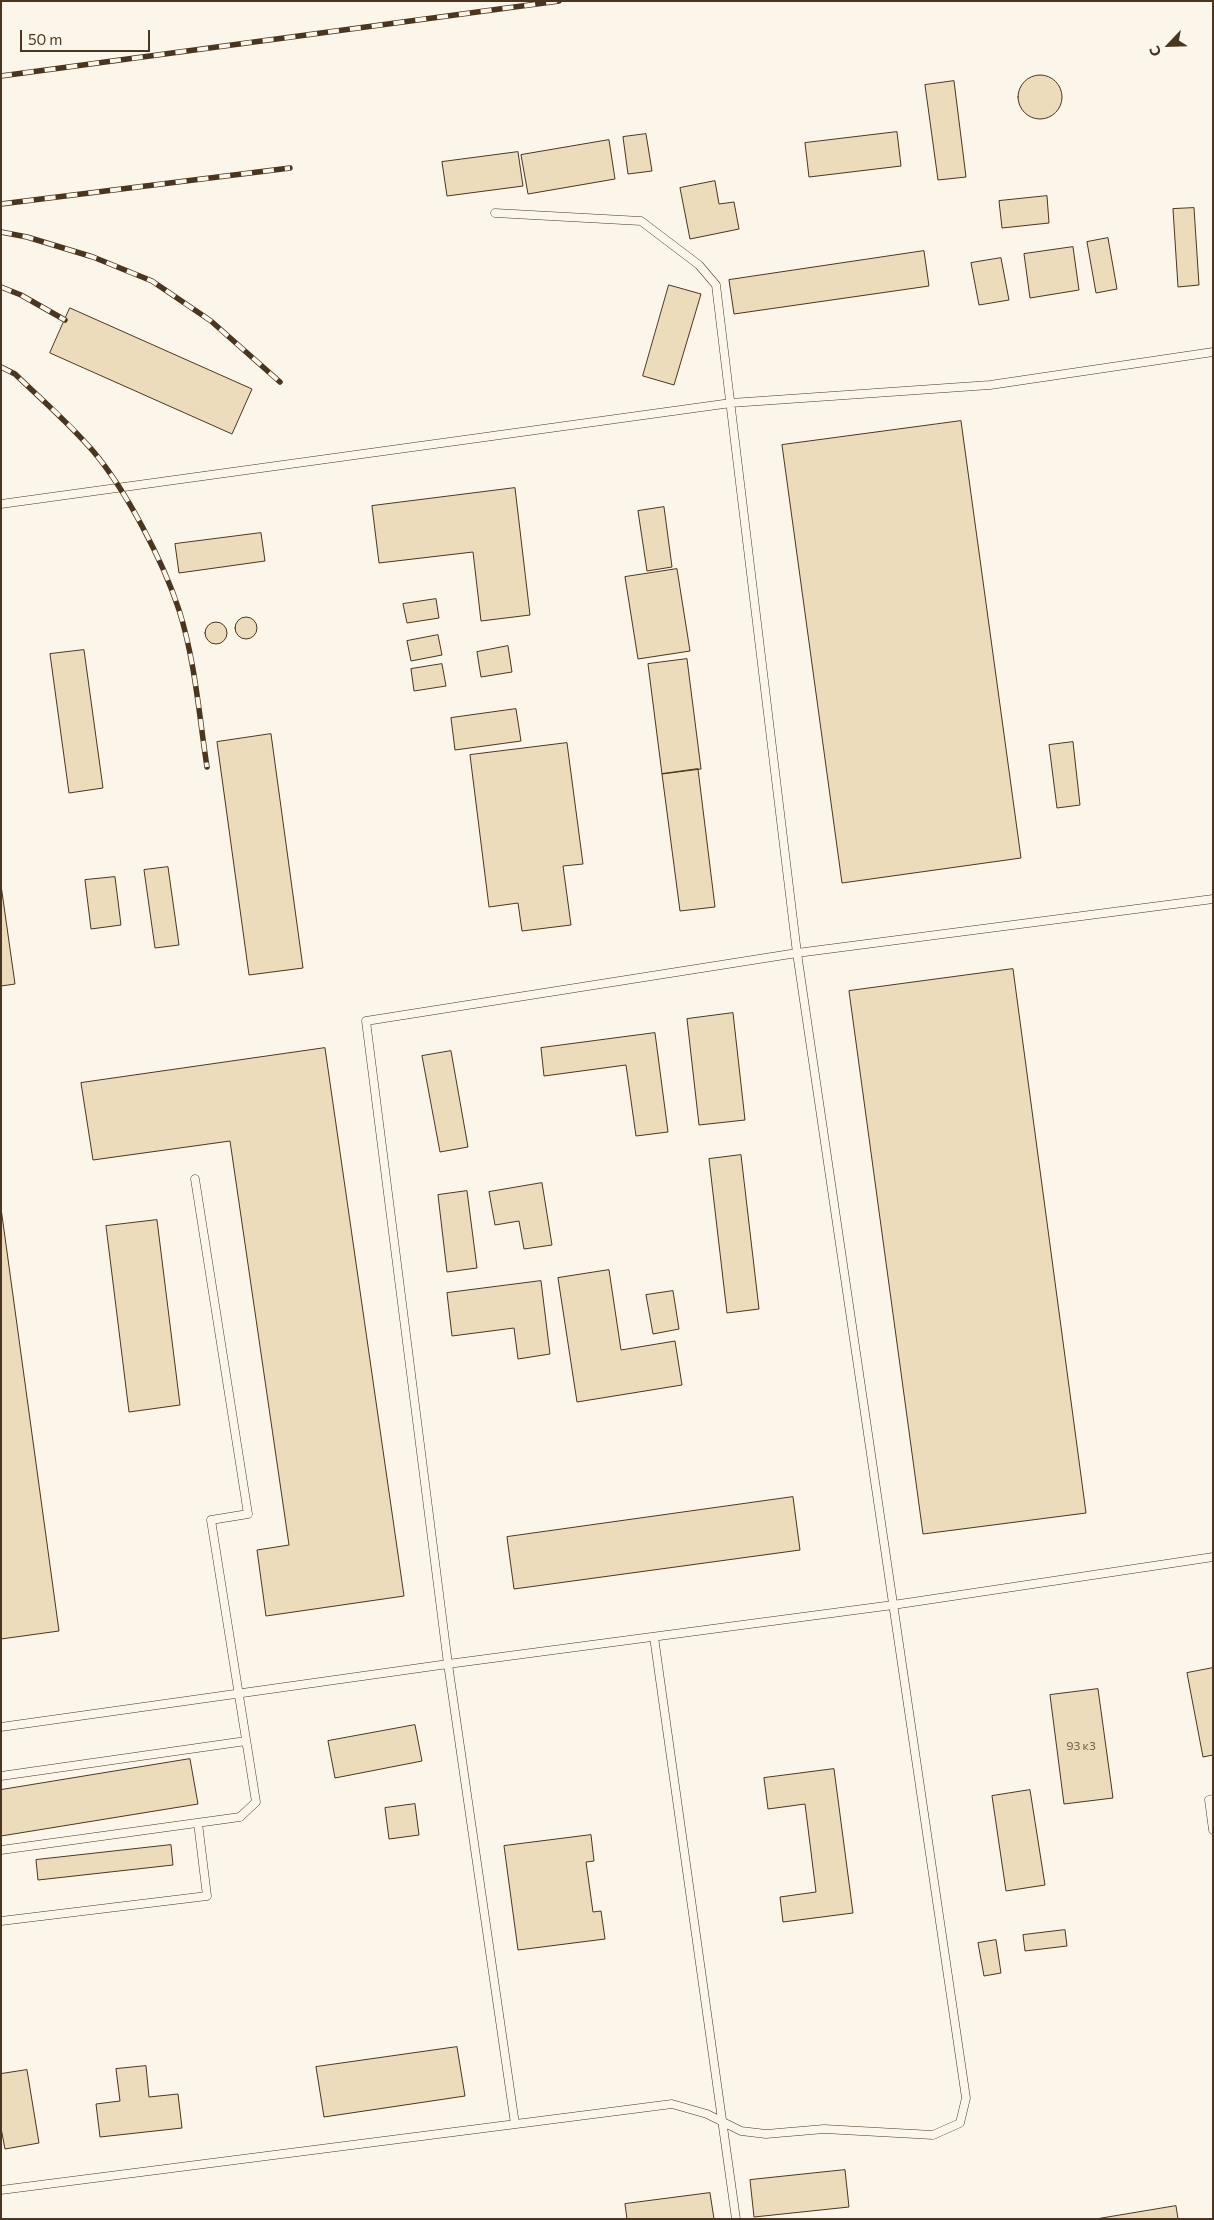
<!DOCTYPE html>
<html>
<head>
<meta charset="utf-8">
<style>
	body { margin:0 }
	#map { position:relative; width:1214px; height:2220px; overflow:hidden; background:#fbf6e9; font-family:Commissioner,sans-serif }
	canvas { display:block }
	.frame { position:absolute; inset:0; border:2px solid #4a3520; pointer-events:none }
	.north { position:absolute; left:1144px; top:20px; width:50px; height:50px; -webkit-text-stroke:4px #fbf6e9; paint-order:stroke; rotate:246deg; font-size:14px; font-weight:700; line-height:20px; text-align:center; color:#4a3520 }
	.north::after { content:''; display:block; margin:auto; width:18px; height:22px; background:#4a3520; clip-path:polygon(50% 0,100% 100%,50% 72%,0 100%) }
	.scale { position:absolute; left:20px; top:30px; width:130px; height:22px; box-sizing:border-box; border:2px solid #4a3520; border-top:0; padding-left:6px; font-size:15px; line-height:18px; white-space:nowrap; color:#4a3520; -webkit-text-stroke:4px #fbf6e9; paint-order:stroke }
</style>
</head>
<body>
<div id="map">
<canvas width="1214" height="2220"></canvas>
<div class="frame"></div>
<div class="north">С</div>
<div class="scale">50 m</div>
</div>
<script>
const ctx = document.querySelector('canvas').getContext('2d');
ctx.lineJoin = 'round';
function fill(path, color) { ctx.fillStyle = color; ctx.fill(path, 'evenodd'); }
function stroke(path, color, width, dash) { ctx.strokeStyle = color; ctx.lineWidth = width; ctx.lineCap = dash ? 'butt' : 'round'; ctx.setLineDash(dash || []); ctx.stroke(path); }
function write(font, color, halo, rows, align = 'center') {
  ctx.font = font + ' Commissioner,sans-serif'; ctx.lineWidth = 4; ctx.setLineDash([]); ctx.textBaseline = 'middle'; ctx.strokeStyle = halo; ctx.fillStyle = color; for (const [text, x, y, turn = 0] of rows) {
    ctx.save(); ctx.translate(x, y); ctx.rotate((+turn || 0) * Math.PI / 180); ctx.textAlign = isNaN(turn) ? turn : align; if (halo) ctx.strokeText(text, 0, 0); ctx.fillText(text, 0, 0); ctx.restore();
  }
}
const building = new Path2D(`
	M1018 97a22 22 0 1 1 44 0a22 22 0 1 1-44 0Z
	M954,81L966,177L938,180L925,85Z
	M897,132L901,166L809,177L805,143Z
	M646,134L652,171L628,174L623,137Z
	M609,140L615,179L528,194L521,155Z
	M518,152L523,186L447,196L442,162Z
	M715,181L719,204L734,202L739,229L690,239L680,188Z
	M1047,196L1049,223L1002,228L999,201Z
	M1194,208L1199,285L1178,287L1173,209Z
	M1108,238L1117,289L1096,293L1087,242Z
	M1073,247L1079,290L1030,298L1024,254Z
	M924,251L929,286L734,314L729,280Z
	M1001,258L1009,300L979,305L971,263Z
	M669,285L701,294L674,385L643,376Z
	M70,308L252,389L232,434L50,353Z
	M961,421L1021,858L842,883L782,445Z
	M515,488L530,615L481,621L473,552L379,563L372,506Z
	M664,507L672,567L647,571L638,511Z
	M261,533L265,561L179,573L175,544Z
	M677,569L690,651L638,659L625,577Z
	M436,599L439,618L407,623L403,604Z
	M235 628a11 11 0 1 1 22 0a11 11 0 1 1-22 0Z
	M205 633a11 11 0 1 1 22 0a11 11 0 1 1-22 0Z
	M438,635L442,655L411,661L407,641Z
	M508,646L512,672L481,677L477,652Z
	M84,650L103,788L69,793L50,654Z
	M687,659L701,769L662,774L648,664Z
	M442,664L446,686L414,691L411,669Z
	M516,709L521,741L455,750L451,718Z
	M271,734L303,968L249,975L217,742Z
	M1073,742L1080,805L1057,808L1049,745Z
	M567,743L583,864L563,866L571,925L522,931L518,903L489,907L470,755Z
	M698,769L715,907L680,911L662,774Z
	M168,867L179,945L155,948L144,870Z
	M115,877L121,925L91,929L85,880Z
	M1,885L15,984L1,986Z
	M1013,969L1086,1513L923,1534L849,991Z
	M733,1013L745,1120L699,1125L687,1019Z
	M655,1033L668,1132L636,1136L626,1065L544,1076L541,1048Z
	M325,1048L404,1596L266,1616L257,1550L289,1545L230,1141L93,1160L81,1083Z
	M451,1051L468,1147L440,1152L422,1056Z
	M741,1155L759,1309L727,1313L709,1159Z
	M542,1183L552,1245L524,1249L519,1221L495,1225L489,1192Z
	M467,1191L477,1268L447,1272L438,1195Z
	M1,1208L59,1631L1,1639Z
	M157,1220L180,1405L129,1412L106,1226Z
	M609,1270L621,1350L675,1341L682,1385L577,1402L558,1278Z
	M541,1281L550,1354L518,1359L514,1328L452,1336L447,1293Z
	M673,1291L679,1329L653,1334L646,1295Z
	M793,1497L800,1550L514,1589L507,1537Z
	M1213,1668V1755L1203,1757L1187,1673Z
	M1098,1689L1113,1798L1064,1804L1050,1695Z
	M415,1725L422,1761L335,1778L328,1741Z
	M190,1759L198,1804L1,1836V1790Z
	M834,1769L853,1913L783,1922L780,1897L816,1892L805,1804L768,1809L764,1778Z
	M1030,1790L1045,1885L1006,1891L992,1796Z
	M415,1804L419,1835L389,1839L385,1808Z
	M591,1835L594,1861L586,1862L593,1912L601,1911L605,1939L518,1950L504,1846Z
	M171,1845L173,1865L38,1880L36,1860Z
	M1065,1930L1067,1946L1025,1951L1023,1935Z
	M996,1940L1001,1973L984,1976L978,1943Z
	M457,2047L465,2096L324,2117L316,2067Z
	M146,2066L149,2097L178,2094L182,2128L100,2137L96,2104L120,2101L116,2069Z
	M27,2070L39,2143L5,2149L1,2128V2074Z
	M845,2170L849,2207L754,2217L750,2180Z
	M710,2193L714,2219H627L625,2204Z
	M1176,2206L1178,2219H1096Z`);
fill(building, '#ecdcbc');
stroke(building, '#4a3520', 1);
const lane = new Path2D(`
	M1,504L731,403L990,385L1213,352
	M654,1637L736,2219
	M1,1727L448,1664L366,1021L797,953L1213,899
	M1,1776L246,1741
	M1213,1799L1209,1800L1213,1830
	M1,1850L240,1817L256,1802L211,1520L248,1514L195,1179
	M1,1921L207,1896L198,1823
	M515,2124L448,1664L893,1605L1213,1557
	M1,2190L672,2104L707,2114L741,2131L766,2134L824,2129L933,2135L960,2123L966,2098L797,953L716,285L699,265L641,221L495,213`);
stroke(lane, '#4a3520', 9);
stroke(lane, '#fbf6e9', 8);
const rail = new Path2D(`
	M1,76L559,1
	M1,204L290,168
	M1,232L27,237L93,257L152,281L211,321L280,382
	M1,287L21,295L65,320
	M1,367L15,374C41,399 69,423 93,451C126,490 163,561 179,610C195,660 199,715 207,767`);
stroke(rail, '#4a3520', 5.5);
stroke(rail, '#fbf6e9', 4, [11]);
write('12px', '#725f47', null, [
	["93 к3",1081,1746]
]);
</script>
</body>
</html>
